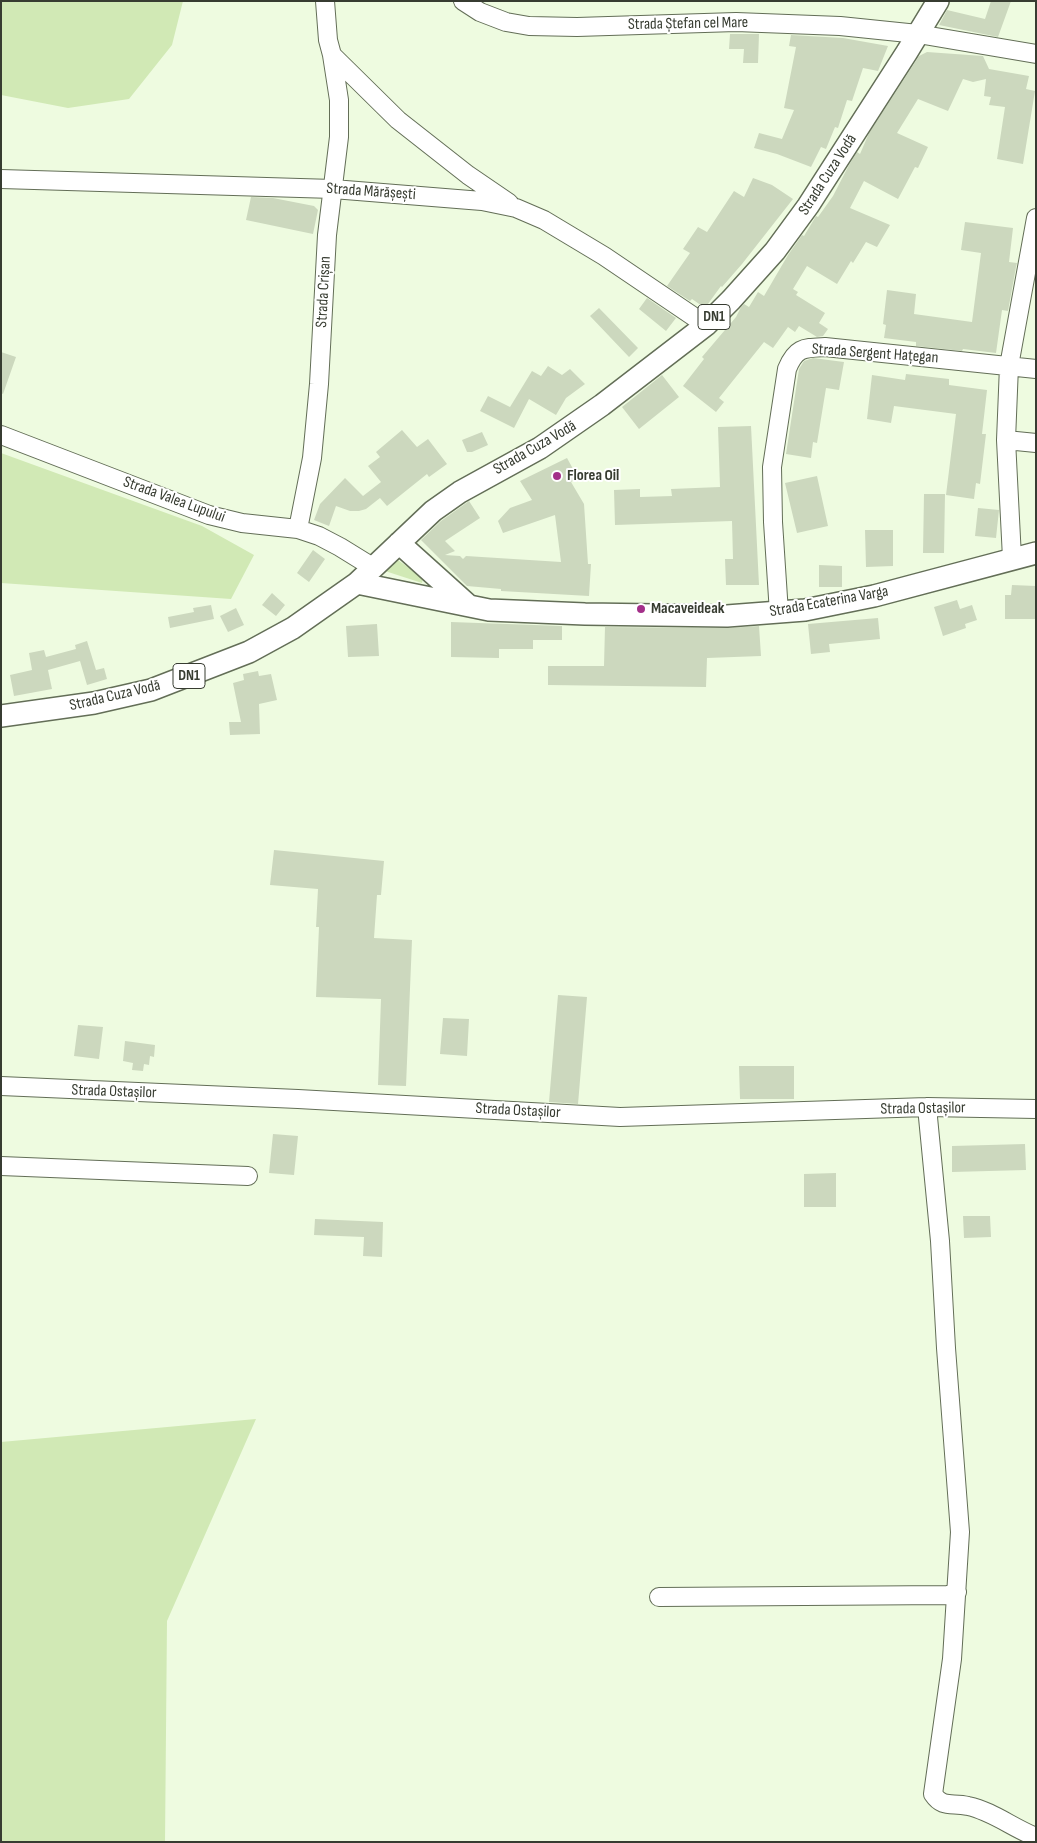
<!DOCTYPE html>
<html>
<head>
<meta charset="utf-8">
<style>
	body { margin:0 }
	#map { position:relative; width:1037px; height:1843px; overflow:hidden; background:#eefbe0; font-family:"Sofia Sans Condensed",sans-serif }
	canvas { display:block }
	.frame { position:absolute; inset:0; border:2px solid #373c31; pointer-events:none }
</style>
</head>
<body>
<div id="map">
<canvas width="1037" height="1843"></canvas>
<div class="frame"></div>
</div>
<script>
const ctx = document.querySelector('canvas').getContext('2d');
ctx.lineJoin = 'round';
function fill(path, color) { ctx.fillStyle = color; ctx.fill(path, 'evenodd'); }
function stroke(path, color, width, dash) { ctx.strokeStyle = color; ctx.lineWidth = width; ctx.lineCap = dash ? 'butt' : 'round'; ctx.setLineDash(dash || []); ctx.stroke(path); }
function write(font, color, halo, rows, align = 'center') {
  ctx.font = font + ' "Sofia Sans Condensed",sans-serif'; ctx.lineWidth = 4; ctx.setLineDash([]); ctx.textBaseline = 'middle'; ctx.strokeStyle = halo; ctx.fillStyle = color; for (const [text, x, y, turn = 0] of rows) {
    ctx.save(); ctx.translate(x, y); ctx.rotate((+turn || 0) * Math.PI / 180); ctx.textAlign = isNaN(turn) ? turn : align; if (halo) ctx.strokeText(text, 0, 0); ctx.fillText(text, 0, 0); ctx.restore();
  }
}
fill(new Path2D(`
	M1,1H183L172,45L129,99L68,108L1,95Z
	M1,453L202,526L254,555L231,599L1,583Z
	M395,558L423,578L422,583L385,571Z
	M256,1419L167,1621L165,1842H1V1442Z`), '#d1e9b5');
fill(new Path2D(`
	M991,1H1011L998,37L939,25L947,10L985,19Z
	M730,34H759L758,63H743L744,49H729Z
	M791,35L843,38L888,46L878,71L863,68L852,101L847,100L838,128L835,127L826,149L821,147L811,167L777,154L754,148L759,133L782,139L794,110L784,108L796,47L789,46Z
	M927,52L983,56L989,69L1029,76L1026,89L1035,91L1023,164L997,159L1005,107L989,105L991,97L984,96L986,79L973,82L963,79L948,111L918,99L897,133L928,147L918,168L915,167L898,199L864,181L850,208L890,225L877,247L866,242L853,263L851,261L837,284L807,266L793,289L798,292L796,295L825,313L819,323L828,329L823,336L817,337L799,326L795,332L788,327L773,348L764,342L719,398L724,402L716,412L683,386L704,359L702,357L736,317L741,307L744,304L749,307L758,292L764,296L788,255L802,235L804,236L816,216L818,217L833,196L849,165L857,152L860,154L869,133L919,56Z
	M753,178L772,185L793,199L742,264L722,287L721,286L705,308L692,299L690,301L667,286L690,253L683,249L698,227L707,232L734,191L744,197Z
	M251,197L273,198L314,206L318,210L313,234L246,220Z
	M965,222L1013,228L1009,262L1017,263L1016,267L1008,311L1002,310L996,353L963,349L962,351L916,346V342L884,338L886,325L883,324L887,290L916,294L914,314L972,322L981,253L961,250Z
	M647,298L676,318L666,331L639,309Z
	M599,308L638,348L629,357L590,316Z
	M1,352L16,357L3,394L1,393Z
	M813,358L844,362L839,390L826,388L817,443L813,442L811,458L786,454L799,369L804,361Z
	M548,366L562,375L570,369L585,384L566,398L556,415L529,399L514,428L480,411L488,396L510,407L532,371L541,376Z
	M906,374L949,379V385L987,390L982,434H986L980,484L976,483L974,499L946,495L956,414L894,406L891,423L867,419L872,375L905,380Z
	M662,375L679,397L639,429L622,407Z
	M751,426L759,585H726L725,559H733L732,521L615,525L614,490L640,489V497L672,496L671,489L720,487L718,427Z
	M402,430L417,447L428,439L447,464L429,477L427,474L387,506L380,498L366,509L359,511H350L336,506L329,526L314,520L320,504L345,478L363,496L381,482L368,466L380,457L376,452Z
	M482,432L488,445L472,452H467L462,440Z
	M567,458L578,478L571,482L584,504L588,564H591L589,596L501,591V589L467,586L421,540L441,521L469,501L480,518L445,541L455,551L445,555L460,556L463,559L466,556L561,562L555,515L503,533L498,521L510,508L532,500L520,481Z
	M817,476L828,526L797,533L785,483Z
	M924,494H945L944,553H923Z
	M978,508L999,510L996,538L975,536Z
	M865,530H893V566L866,567Z
	M313,550L325,559L309,582L297,573Z
	M819,565L842,566V587H819Z
	M1012,585L1036,586V619H1005V595H1011Z
	M272,593L285,605L276,616L262,605Z
	M957,600L960,609L972,605L977,620L965,624L966,628L943,636L934,607Z
	M211,605L214,619L170,628L168,617L194,612L193,608Z
	M236,608L244,625L228,632L220,616Z
	M878,618L880,639L829,644L830,652L811,654L808,624Z
	M451,622L562,626V640H533V649H499V658L451,657Z
	M377,624L379,656L348,657L346,626Z
	M759,626L761,656L707,658L706,687L548,685V666H604L605,627L727,628Z
	M87,641L96,670L104,668L107,679L87,685L80,661L48,670L52,689L14,696L10,675L32,670L29,653L44,650L46,657L76,649L75,645Z
	M258,671L259,676L271,674L277,700L259,704L260,734L230,735L229,722H241L233,683L244,680L243,674Z
	M274,850L384,861L381,895H377L374,938L412,940L406,1086L378,1085L381,999L316,997L319,927H316L318,889L270,885Z
	M558,995L587,997L578,1104L549,1102Z
	M443,1018L469,1019L467,1056L440,1054Z
	M78,1025L103,1027L99,1059L74,1056Z
	M125,1041L155,1045L154,1057L150,1056L149,1065L144,1064L143,1071L132,1070L133,1063L123,1061Z
	M739,1066H794V1099H740Z
	M273,1134L298,1136L294,1175L269,1173Z
	M1025,1144L1026,1170L952,1172V1146Z
	M836,1173V1207H804V1174Z
	M963,1216H990L991,1237L964,1238Z
	M315,1219L383,1222L382,1257L363,1256L364,1237L314,1235Z`), '#ccd8be');
const minor = new Path2D(`
	M463,1L480,12L506,22L529,26L577,27L736,22L840,26L918,34L1036,54
	M332,55L398,120L468,175L509,203
	M1,179L333,189L482,201L516,208L544,220L604,256L706,325
	M1,435L209,515L242,523L298,529L319,536L340,547L374,568
	M1006,440L1036,443
	M298,529L312,458L319,384L327,235L339,137V100L332,55L328,40L325,1
	M1012,558L1006,440L1009,366L1036,218
	M779,613L773,522L772,467L787,369C796,347 804,348 825,347L1036,369
	M1,1086L298,1099L620,1117L927,1107L1036,1109
	M927,1107L940,1241L946,1348L960,1532L952,1659L933,1794C943,1809 952,1802 968,1806C992,1811 1013,1828 1036,1837
	M1,1166L248,1176
	M659,1597L948,1595L957,1592`);
const major = new Path2D(`
	M399,543L468,605
	M357,583L489,610L585,614L727,616L805,610L874,596L1036,553
	M1,716L94,703L151,690L249,652L293,628L357,583L433,511L460,492L540,448L602,405L706,325L731,300L775,251L808,206L907,52L938,1`);
stroke(minor, '#636e57', 20);
stroke(major, '#636e57', 24);
stroke(minor, '#fff', 18);
stroke(major, '#fff', 21);
for (const [x, y, r, color] of [
	[557,476,5,"#a32f89"],
	[641,609,5,"#a32f89"]
]) { const dot = new Path2D(); dot.arc(x, y, r, 0, 2 * Math.PI); ctx.fillStyle = color; ctx.fill(dot); stroke(dot, '#fff', 2); }
for (const [x, y, w] of [
	[714,317,32],
	[189,676,32]
]) { const box = new Path2D(); box.roundRect(x - w / 2, y - 12.5, w, 25, 4); ctx.fillStyle = '#fff'; ctx.fill(box); stroke(box, '#373c31', 1); }
write('bold 15px', '#373c31', null, [
	["DN1",714,317],
	["DN1",189,676]
]);
write('16px', '#373c31', '#fff', [
	["Strada Ștefan cel Mare",688,24,-1],
	["Strada Cuza Vodă",828,175,-57],
	["Strada Mărășești",371,192,4],
	["Strada Crișan",324,292,-87],
	["Strada Sergent Hațegan",875,354,4],
	["Strada Cuza Vodă",535,448,-30],
	["Strada Valea Lupului",174,500,20],
	["Strada Ecaterina Varga",829,602,-10],
	["Strada Cuza Vodă",115,696,-13],
	["Strada Ostașilor",114,1092,2],
	["Strada Ostașilor",923,1109,-1],
	["Strada Ostașilor",518,1111,3]
]);
write('bold 16px', '#373c31', '#fff', [
	["Florea Oil",567,476],
	["Macaveideak",651,609]
], 'left');
</script>
</body>
</html>
